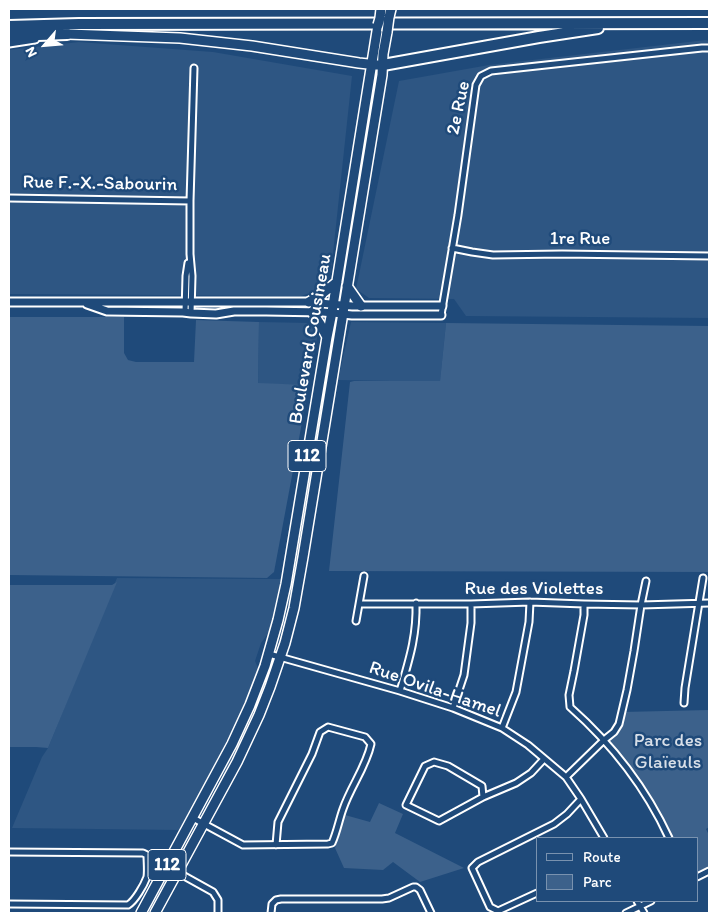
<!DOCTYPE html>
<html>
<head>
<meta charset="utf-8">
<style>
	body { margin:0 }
	#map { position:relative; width:718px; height:922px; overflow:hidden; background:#1f4a7a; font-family:Itim,sans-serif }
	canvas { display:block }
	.frame { position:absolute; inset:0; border:10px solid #fff; pointer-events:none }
	.legend { position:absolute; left:536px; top:837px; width:162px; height:65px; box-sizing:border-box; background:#1f4a7a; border:1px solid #7992af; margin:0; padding:6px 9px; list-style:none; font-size:15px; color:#fff }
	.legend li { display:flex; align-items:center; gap:10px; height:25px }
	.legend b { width:25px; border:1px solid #7992af }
	.north { position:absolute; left:20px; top:20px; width:50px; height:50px; -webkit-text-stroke:4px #1f4a7a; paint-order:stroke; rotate:243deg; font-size:14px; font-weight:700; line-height:20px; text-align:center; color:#fff }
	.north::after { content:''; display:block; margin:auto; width:18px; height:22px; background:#fff; clip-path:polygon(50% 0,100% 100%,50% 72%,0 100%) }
</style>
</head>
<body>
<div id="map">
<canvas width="718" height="922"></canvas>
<div class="frame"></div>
<ul class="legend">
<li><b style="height:6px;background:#1f4a7a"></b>Route</li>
<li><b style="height:14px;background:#3c618b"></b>Parc</li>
</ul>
<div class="north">N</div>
</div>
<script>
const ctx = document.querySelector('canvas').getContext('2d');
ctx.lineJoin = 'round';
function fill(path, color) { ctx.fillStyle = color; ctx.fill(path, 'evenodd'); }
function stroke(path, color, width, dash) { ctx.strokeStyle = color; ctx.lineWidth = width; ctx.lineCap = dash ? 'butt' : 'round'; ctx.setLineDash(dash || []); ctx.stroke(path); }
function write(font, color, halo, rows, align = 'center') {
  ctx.font = font + ' Itim,sans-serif'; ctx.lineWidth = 5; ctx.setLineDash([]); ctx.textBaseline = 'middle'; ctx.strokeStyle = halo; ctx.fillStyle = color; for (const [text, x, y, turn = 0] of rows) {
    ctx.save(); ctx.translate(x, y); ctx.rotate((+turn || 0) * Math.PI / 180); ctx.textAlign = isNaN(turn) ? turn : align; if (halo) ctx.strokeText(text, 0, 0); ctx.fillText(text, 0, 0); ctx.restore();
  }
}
fill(new Path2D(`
	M706,40L709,41V318L466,316L454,299L369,298L356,289L399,81L489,65Z
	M79,42L213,52L352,76L331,272L316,291L301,296L9,294V50Z
	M259,322L310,323L318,332L309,385L258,384Z
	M351,322L446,323L440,382L338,380Z
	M117,578L281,579L269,632L261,643L255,661L258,668L240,714L221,752L181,829L179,830L12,828L42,757L48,748Z`), '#2e5683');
fill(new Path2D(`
	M376,73H377L346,267H345V251L372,86Z
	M9,317H124V353L128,360L136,362H194L196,320L259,322L258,383L309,385L274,572L267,578L9,575Z
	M446,323L709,326V572L329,571L350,382L354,381H440Z
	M328,354H329V373L297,571L290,604H288L289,592Z
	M117,582L48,748L36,747H9V585H112Z
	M258,698L260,699L258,707L242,744L219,787H218L225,769L243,733Z
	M709,710V827L706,829L709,835V871L697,877V838H669L649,800L604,740L614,732L622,712Z
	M379,803L403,814L395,833L464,868L420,882L393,862L383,870L344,868L335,848L345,815L370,822Z
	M172,865L173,866L165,887L150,913H146Z`), '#3c618b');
const minor = new Path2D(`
	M9,198L190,201V254L192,276L191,313
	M190,201L194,68
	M452,248L472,252L493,255L562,254L709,256
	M185,312L186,276L188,263
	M441,315L458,215L476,85L481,76L491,71L702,48H709
	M359,604H471L530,602L584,604L641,605L709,603
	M584,604V615L574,671L569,695L570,707C613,745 645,786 669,838
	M356,621L364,576
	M269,654L400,691L453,708L502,728L528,745L566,777L581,799L604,838
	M400,691C409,660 417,636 416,603
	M684,703L685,688L703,578
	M453,708L464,675L471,623V604
	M502,728L516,692L529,622L530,602
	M566,777L604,740L614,732L619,724L627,690L634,651L641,605L646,581
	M483,797L482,786L448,766L434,762L425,766L406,805L439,821L483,797L516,783L531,773L544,759
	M193,818L243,845L328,844L332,843C337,832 339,820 343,809C351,786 366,767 371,744L365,737L328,727L320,732L312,754L278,822L276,845
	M9,852L143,853L147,855C147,862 148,870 147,877C144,885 135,901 128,905L9,904
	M177,872L213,892L218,900V913
	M697,877L709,871
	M537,893L498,911L490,907L472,868L478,862L554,824L567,814L581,799
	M637,901L644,913
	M271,913L272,904L276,900L281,899H382L389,898L413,887H416L420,890L431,913
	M626,913L651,901`);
const tertiary = new Path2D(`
	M9,43L35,39
	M9,302H309L352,306H442
	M87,304L107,311L183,312L191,313L216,314L234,311H266L323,312L352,315H441`);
const primary = new Path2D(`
	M389,17L391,9
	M380,18L381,9
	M67,34L180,38L252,46L359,63L377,65
	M347,286L361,306
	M309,302L323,293L337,282
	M312,312L320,324L327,337
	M141,913L232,744L250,705L265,666L278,620L286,584L327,337L332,312L378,25
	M155,913L237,762L259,715L270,687L285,643L294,608L303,557L382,75L383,54L387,32`);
const motorway = new Path2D(`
	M9,26L79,24L709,23
	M9,36L67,34
	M383,65L539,37L598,28`);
stroke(minor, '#fff', 9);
stroke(tertiary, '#fff', 11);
stroke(primary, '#fff', 12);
stroke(motorway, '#fff', 14);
stroke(minor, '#1f4a7a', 5);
stroke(tertiary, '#1f4a7a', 7);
stroke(primary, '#1f4a7a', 9);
stroke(motorway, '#1f4a7a', 10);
const primaryBridge = new Path2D(`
	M378,25L380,18
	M387,32L389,17`);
stroke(primaryBridge, '#fff', 12, []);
stroke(primaryBridge, '#1f4a7a', 9);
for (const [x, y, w] of [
	[307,456,38],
	[167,865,38]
]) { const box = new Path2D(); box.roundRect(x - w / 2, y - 15.5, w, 31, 4); ctx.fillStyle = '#1f4a7a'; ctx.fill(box); stroke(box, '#fff', 1); }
write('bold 18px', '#fff', null, [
	["112",307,456],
	["112",167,865]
]);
write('19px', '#fff', '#1f4a7a', [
	["2e Rue",459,108,-78],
	["Rue F.-X.-Sabourin",100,184,1],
	["1re Rue",580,239],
	["Boulevard Cousineau",311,339,-80],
	["Rue des Violettes",534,589],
	["Rue Ovila-Hamel",435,690,19]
]);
write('19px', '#d8dfe8', '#1f4a7a', [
	["Parc des",668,741],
	["Glaïeuls",668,763]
]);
</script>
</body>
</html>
